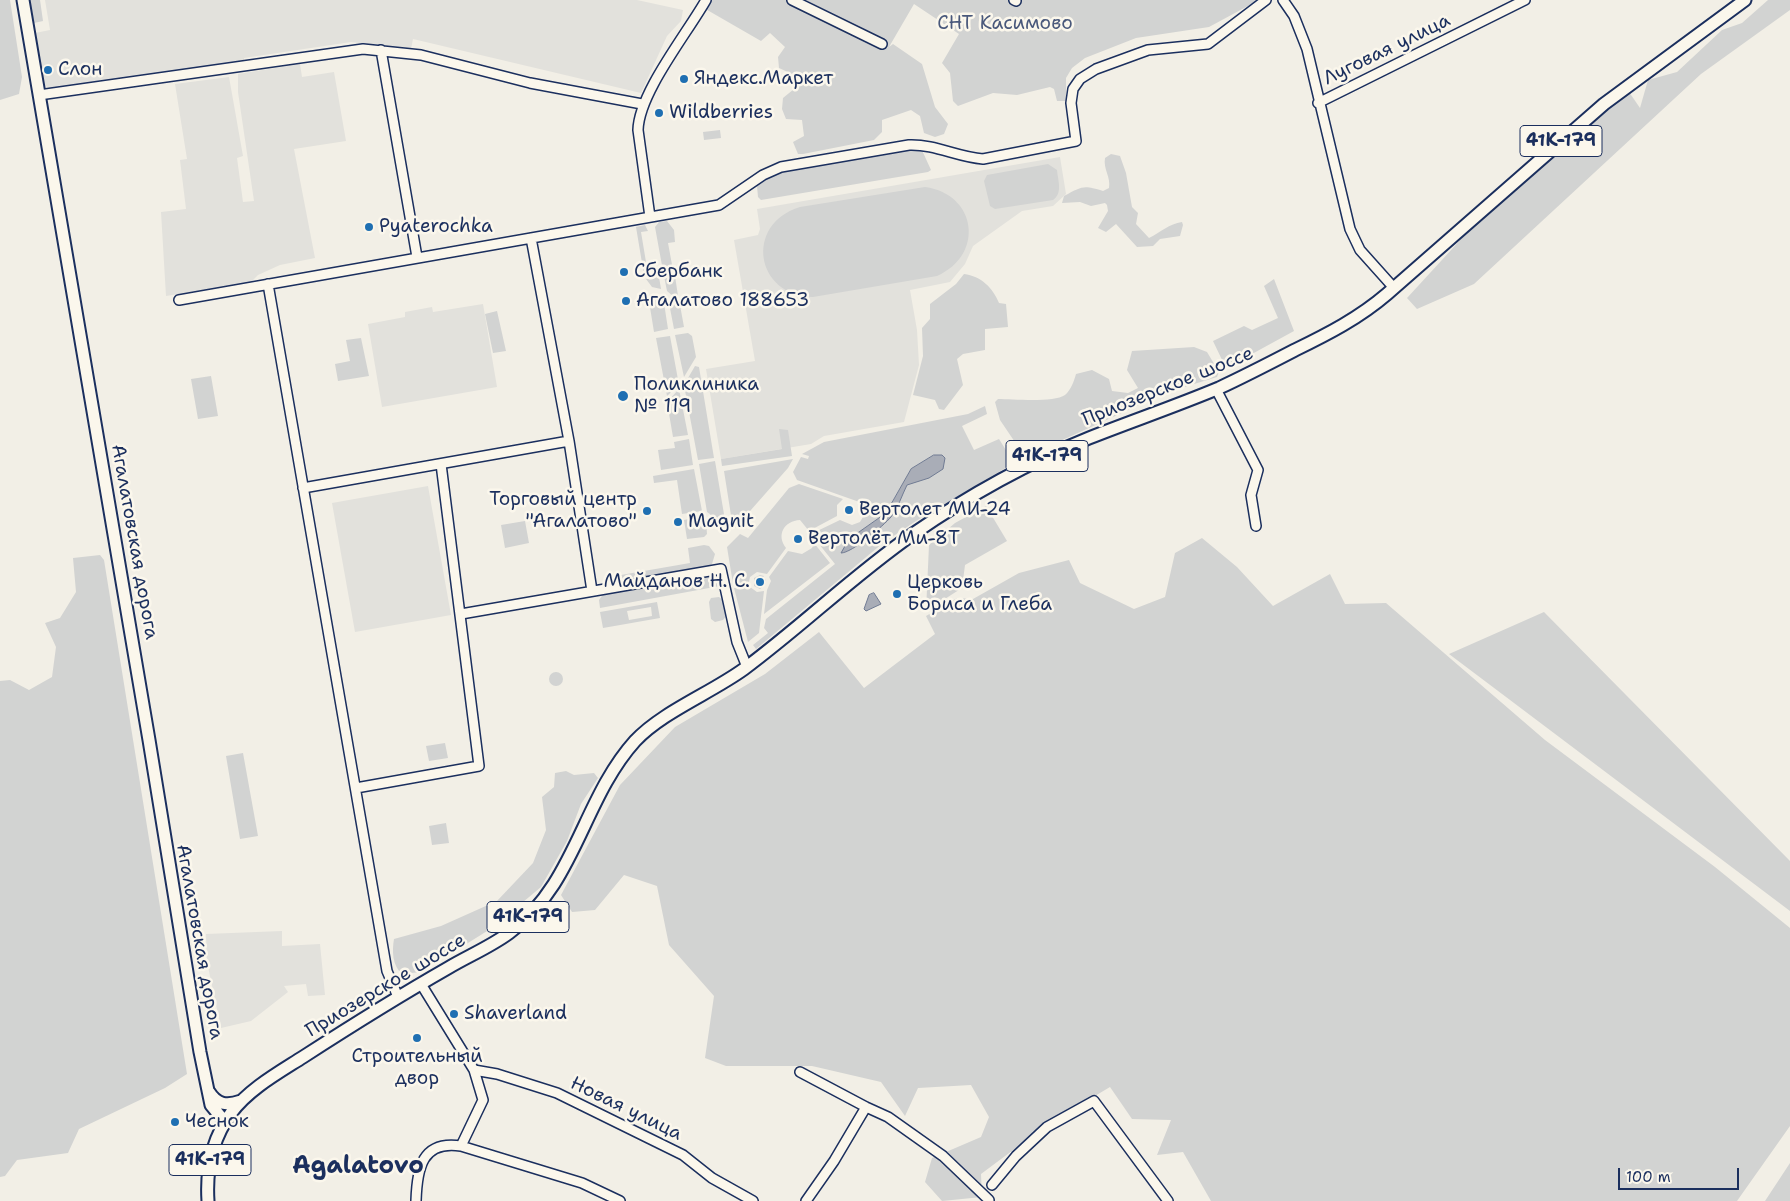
<!DOCTYPE html>
<html>
<head>
<meta charset="utf-8">
<style>
	body { margin:0 }
	#map { position:relative; width:1790px; height:1201px; overflow:hidden; background:#f2efe6; font-family:"Shantell Sans",sans-serif }
	canvas { display:block }
	.scale { position:absolute; left:1618px; top:1168px; width:121px; height:22px; box-sizing:border-box; border:2px solid #1b2f5e; border-top:0; padding-left:6px; font-size:15px; line-height:18px; white-space:nowrap; color:#1b2f5e; -webkit-text-stroke:4px #fbf7ec; paint-order:stroke }
</style>
</head>
<body>
<div id="map">
<canvas width="1790" height="1201"></canvas>
<div class="scale">100 m</div>
</div>
<script>
const ctx = document.querySelector('canvas').getContext('2d');
ctx.lineJoin = 'round';
function fill(path, color) { ctx.fillStyle = color; ctx.fill(path, 'evenodd'); }
function stroke(path, color, width, dash) { ctx.strokeStyle = color; ctx.lineWidth = width; ctx.lineCap = dash ? 'butt' : 'round'; ctx.setLineDash(dash || []); ctx.stroke(path); }
function write(font, color, halo, rows, align = 'center') {
  ctx.font = font + ' "Shantell Sans",sans-serif'; ctx.lineWidth = 5; ctx.setLineDash([]); ctx.textBaseline = 'middle'; ctx.strokeStyle = halo; ctx.fillStyle = color; for (const [text, x, y, turn = 0] of rows) {
    ctx.save(); ctx.translate(x, y); ctx.rotate((+turn || 0) * Math.PI / 180); ctx.textAlign = isNaN(turn) ? turn : align; if (halo) ctx.strokeText(text, 0, 0); ctx.fillText(text, 0, 0); ctx.restore();
  }
}
fill(new Path2D(`
	M45,0H637L683,10L681,21L667,36L641,93L413,39L411,49L351,42L244,58V61L51,89L44,85L35,33L50,30Z
	M300,64L302,77L334,72L346,141L294,149L315,258L280,265L258,275L251,282L166,296L161,212L186,209L180,160L187,159L175,84L229,77L243,156L237,158L243,202L254,201L238,92V74Z
	M1060,157L1066,194L1053,206L1022,211L973,246L965,264L950,282L910,290L917,330L919,365L904,422L824,436L811,444L721,459L706,369L755,361L734,240L758,235L760,229L757,209Z
	M483,304L497,387L382,407L368,324L405,317V312L432,307L433,312Z
	M428,486L451,615L355,632L332,503Z
	M282,931V946L320,944L325,995L308,996L306,984L284,986L288,992L251,1021L221,1028L207,962L206,934Z`), '#e2e1dc');
fill(new Path2D(`
	M0,0H10L22,77L19,94L0,100Z
	M30,0H40L43,21L34,23Z
	M707,0H1259L1209,27L1136,38L1085,58L1072,68L1066,78V101H1057L1054,89L1050,87L1017,95L993,93L958,106L953,101L950,73L942,63L959,34L914,4L889,47L893,44L922,64L935,107L948,124L944,134L935,137L924,133L920,116L911,110L882,120V132L874,140L803,154H798L793,142L804,136L802,120L786,119L782,109L783,98L794,89L792,74L779,68L778,57L785,47L770,33L761,41L702,7Z
	M1768,0H1790V10L1701,74L1474,284L1417,309L1407,298L1475,224L1629,92L1640,108L1648,80L1677,72L1722,30L1742,23Z
	M720,130L721,138L704,140L703,132Z
	M909,148H921L931,170L928,172L761,200L758,197L757,186L776,172Z
	M1111,154L1120,156L1126,173L1132,207L1138,213L1136,224L1149,238C1161,232 1169,224 1182,222L1183,225L1180,236L1160,239L1153,246L1137,247L1116,224L1106,232L1098,228L1108,211L1107,205L1105,203L1091,206L1080,202L1062,203L1064,196C1083,186 1083,185 1103,191L1109,188C1111,177 1103,169 1105,158Z
	M1048,164L1057,170C1058,181 1063,193 1053,200L995,209L990,206L984,181L987,175Z
	M925,187C977,194 985,255 937,276L813,297C755,296 744,224 800,207Z
	M667,221L674,230L675,242L668,243L673,270L663,271L655,227L659,222Z
	M645,225L648,231L641,232L648,274L644,275L636,227Z
	M964,274C981,276 993,288 999,303L1006,304L1008,327L985,329V350L963,354L957,359L963,385L944,410L939,409L935,400L913,395L923,356L922,328L930,319V304L956,284Z
	M664,276H675L678,296L674,297L667,291Z
	M659,277L661,289L652,287L646,279Z
	M1274,279L1294,331L1230,366L1224,364L1213,341L1244,326L1252,330L1278,318L1264,286Z
	M655,294L664,303L668,329L654,332L648,295Z
	M669,303L680,305L684,327L674,329Z
	M497,311L506,351L493,353L485,314Z
	M688,333L692,336L696,357L684,377L675,335Z
	M670,336L679,385L667,396L656,338Z
	M361,338L369,376L338,381L335,364L350,361L346,340Z
	M1194,347L1207,352L1219,372L1217,377L1168,392L1025,457L1000,420L995,402L998,399C1012,399 1054,403 1065,395C1071,390 1074,381 1076,374L1092,370L1109,379L1112,391L1128,393L1138,388L1127,370L1132,351Z
	M695,366L699,367L714,458L698,460L684,385Z
	M211,376L218,416L198,419L191,379Z
	M679,389L688,435L673,437L667,402Z
	M985,406L987,414L962,426L974,450L999,439L1014,463L916,521L883,543L756,649L753,645L768,633L764,628L766,619L835,564L811,534L840,520L852,525L860,522L866,512L865,504L797,480L793,472L801,457L808,459L809,456L802,454L824,442L968,414ZM911,469V483L907,485L891,516L847,552L849,539L886,513Z
	M779,429L788,430L792,456L722,466L721,459L782,449Z
	M689,439L693,465L661,470L658,450L675,448L674,442Z
	M793,459L788,468L735,528H733L724,471Z
	M715,461L726,526L722,531C713,527 715,516 707,512L699,464Z
	M694,469L702,511L682,514L677,480L654,483L653,476Z
	M799,484L843,499L837,505V516L809,531L800,520C784,521 776,535 786,548L767,574L757,572L750,577L749,582L733,584L727,547L740,534L748,538L789,488Z
	M986,506L1007,541L965,565L962,588L926,611L929,545L955,523Z
	M699,517L706,521L707,534L704,537L687,539L684,520Z
	M525,521L529,543L505,548L501,525Z
	M1202,538L1237,567L1273,606L1330,574L1345,604L1386,603L1545,740L1715,867L1790,928V1126L1737,1201H1211L1183,1152L1157,1155L1171,1120L1132,1119L1110,1087L1048,1124L981,1174L982,1197L942,1201L925,1182L932,1158L981,1137L989,1117L971,1085L918,1088L905,1116L881,1082L812,1066H726L705,1058L714,996L669,945L657,886L624,875L595,910L572,912L561,895L620,785L675,727L765,674L819,632L864,688L935,634L926,616L957,598L973,599L1019,573L1069,560L1080,583L1134,609L1165,597L1175,553Z
	M814,543L830,563L764,614L767,590L771,581L769,577L788,551L802,554L812,548Z
	M704,545L709,546L715,554L712,564L707,567L616,583L615,576L690,563L688,548Z
	M100,555L104,560L187,1074L165,1088L79,1129L68,1153L17,1160L5,1176L0,1177V681L10,680L29,690L52,677L56,647L45,623L60,618L76,592L73,558Z
	M713,574L719,579L720,586L600,608L599,600L604,593Z
	M760,575L764,576L759,582L761,584L766,579V583L760,589L754,586V578Z
	M750,587L757,592L764,591L759,633L748,642L734,588Z
	M719,597L724,601L727,615L723,620L715,622L711,619L709,602L711,598Z
	M657,602L660,618L603,628L600,612ZM651,607L652,616L629,620L627,611Z
	M1544,612L1790,861V911L1449,654Z
	M549 679a7 7 0 1 1 14 0a7 7 0 1 1-14 0Z
	M445,743L448,758L429,761L426,746Z
	M243,753L258,836L240,839L226,756Z
	M566,771L574,775L594,773L598,778L581,804L567,841L541,887L492,928L447,956L429,957L421,972L402,974C392,965 392,951 394,939L441,926L497,901L533,863L546,830L542,797L554,787L555,773Z
	M446,823L449,843L432,845L429,826Z
	M1790,1163V1201H1765Z`), '#d2d3d2');
const water = new Path2D(`
	M934,455H942L945,458L943,469L929,478L907,485C902,495 898,508 891,517C883,526 852,553 841,553L849,539L886,513L911,469Z
	M874,593L881,604L866,611L864,609L869,595Z`);
fill(water, '#a9adb7');
stroke(water, '#707b93', 1);
const minor = new Path2D(`
	M792,0L882,44
	M1014,0L1016,1
	M1283,0L1294,16L1307,49L1350,229L1360,250L1394,288
	M381,50L417,257
	M39,95L363,49L421,55L530,83L642,104
	M1318,103L1525,0
	M650,217L638,130C639,93 686,35 706,0
	M531,238L569,441L592,591
	M268,284L387,971L398,997
	M179,300L719,205L763,175L781,167L909,145C935,144 957,157 983,159L1076,141L1071,103L1073,89L1080,79L1096,69L1148,50L1208,44L1266,0
	M1216,389L1258,470L1251,495L1256,526
	M303,488L569,441
	M461,614L721,569L737,642L747,667
	M356,788L479,766L441,464
	M421,984L474,1070L483,1100L461,1146L582,1183L620,1201
	M474,1070L497,1074L557,1093L683,1155L712,1178L753,1201
	M800,1072L866,1107L888,1117L943,1156L989,1200
	M992,1185L1016,1156L1047,1127L1094,1101L1168,1201
	M416,1201C417,1168 422,1140 461,1146
	M806,1201L834,1161L866,1107`);
const major = new Path2D(`
	M23,0L149,740L200,1052L211,1105L225,1122
	M209,1092C217,1105 227,1106 241,1101
	M208,1201C206,1170 212,1139 231,1113C249,1089 278,1073 303,1057C351,1026 399,996 448,968C468,956 490,947 509,933C576,884 582,800 635,741C662,712 711,693 744,669C802,626 854,575 913,534C968,496 1027,463 1089,438C1132,421 1176,406 1219,388C1245,376 1270,363 1295,350C1328,334 1359,318 1387,294L1604,104L1745,0`);
stroke(minor, '#1b2f5e', 12);
stroke(major, '#1b2f5e', 15);
stroke(minor, '#fbf7ec', 9);
stroke(major, '#fbf7ec', 11);
for (const [x, y, r, color] of [
	[48,70,5,"#1f6fb2"],
	[684,79,5,"#1f6fb2"],
	[659,113,5,"#1f6fb2"],
	[369,227,5,"#1f6fb2"],
	[624,272,5,"#1f6fb2"],
	[626,301,5,"#1f6fb2"],
	[623,396,6,"#1f6fb2"],
	[849,510,5,"#1f6fb2"],
	[647,511,5,"#1f6fb2"],
	[678,522,5,"#1f6fb2"],
	[798,539,5,"#1f6fb2"],
	[760,582,5,"#1f6fb2"],
	[897,594,5,"#1f6fb2"],
	[454,1014,5,"#1f6fb2"],
	[417,1038,5,"#1f6fb2"],
	[175,1122,5,"#1f6fb2"]
]) { const dot = new Path2D(); dot.arc(x, y, r, 0, 2 * Math.PI); ctx.fillStyle = color; ctx.fill(dot); stroke(dot, '#fbf7ec', 2); }
for (const [x, y, w] of [
	[1561,141,82],
	[1047,456,82],
	[528,917,82],
	[210,1160,82]
]) { const box = new Path2D(); box.roundRect(x - w / 2, y - 15.5, w, 31, 4); ctx.fillStyle = '#fbf7ec'; ctx.fill(box); stroke(box, '#1b2f5e', 1); }
write('bold 18px', '#1b2f5e', null, [
	["41К-179",1561,141],
	["41К-179",1047,456],
	["41К-179",528,917],
	["41К-179",210,1160]
]);
write('19px', '#49587b', '#fbf7ec', [
	["СНТ Касимово",1005,24]
]);
write('19px', '#1b2f5e', '#fbf7ec', [
	["Луговая улица",1387,50,-26],
	["Приозерское шоссе",1168,387,-22],
	["Агалатовская дорога",134,542,80],
	["Агалатовская дорога",199,942,80],
	["Приозерское шоссе",386,986,-31],
	["Новая улица",626,1109,26]
]);
write('19px', '#1b2f5e', '#fbf7ec', [
	["Слон",58,70],
	["Яндекс.Маркет",694,79],
	["Wildberries",669,113],
	["Pyaterochka",379,227],
	["Сбербанк",634,272],
	["Агалатово 188653",636,301],
	["Поликлиника",634,385],
	["№ 119",634,407],
	["Торговый центр",637,500,"right"],
	["\"Агалатово\"",637,522,"right"],
	["Вертолет МИ-24",859,510],
	["Magnit",688,522],
	["Вертолёт Ми-8Т",808,539],
	["Майданов Н. С.",750,582,"right"],
	["Церковь",907,583],
	["Бориса и Глеба",907,605],
	["Shaverland",464,1014],
	["Строительный",417,1057,"center"],
	["двор",417,1079,"center"],
	["Чеснок",185,1122]
], 'left');
write('bold 24px', '#1b2f5e', '#fbf7ec', [
	["Agalatovo",358,1167]
]);
</script>
</body>
</html>
